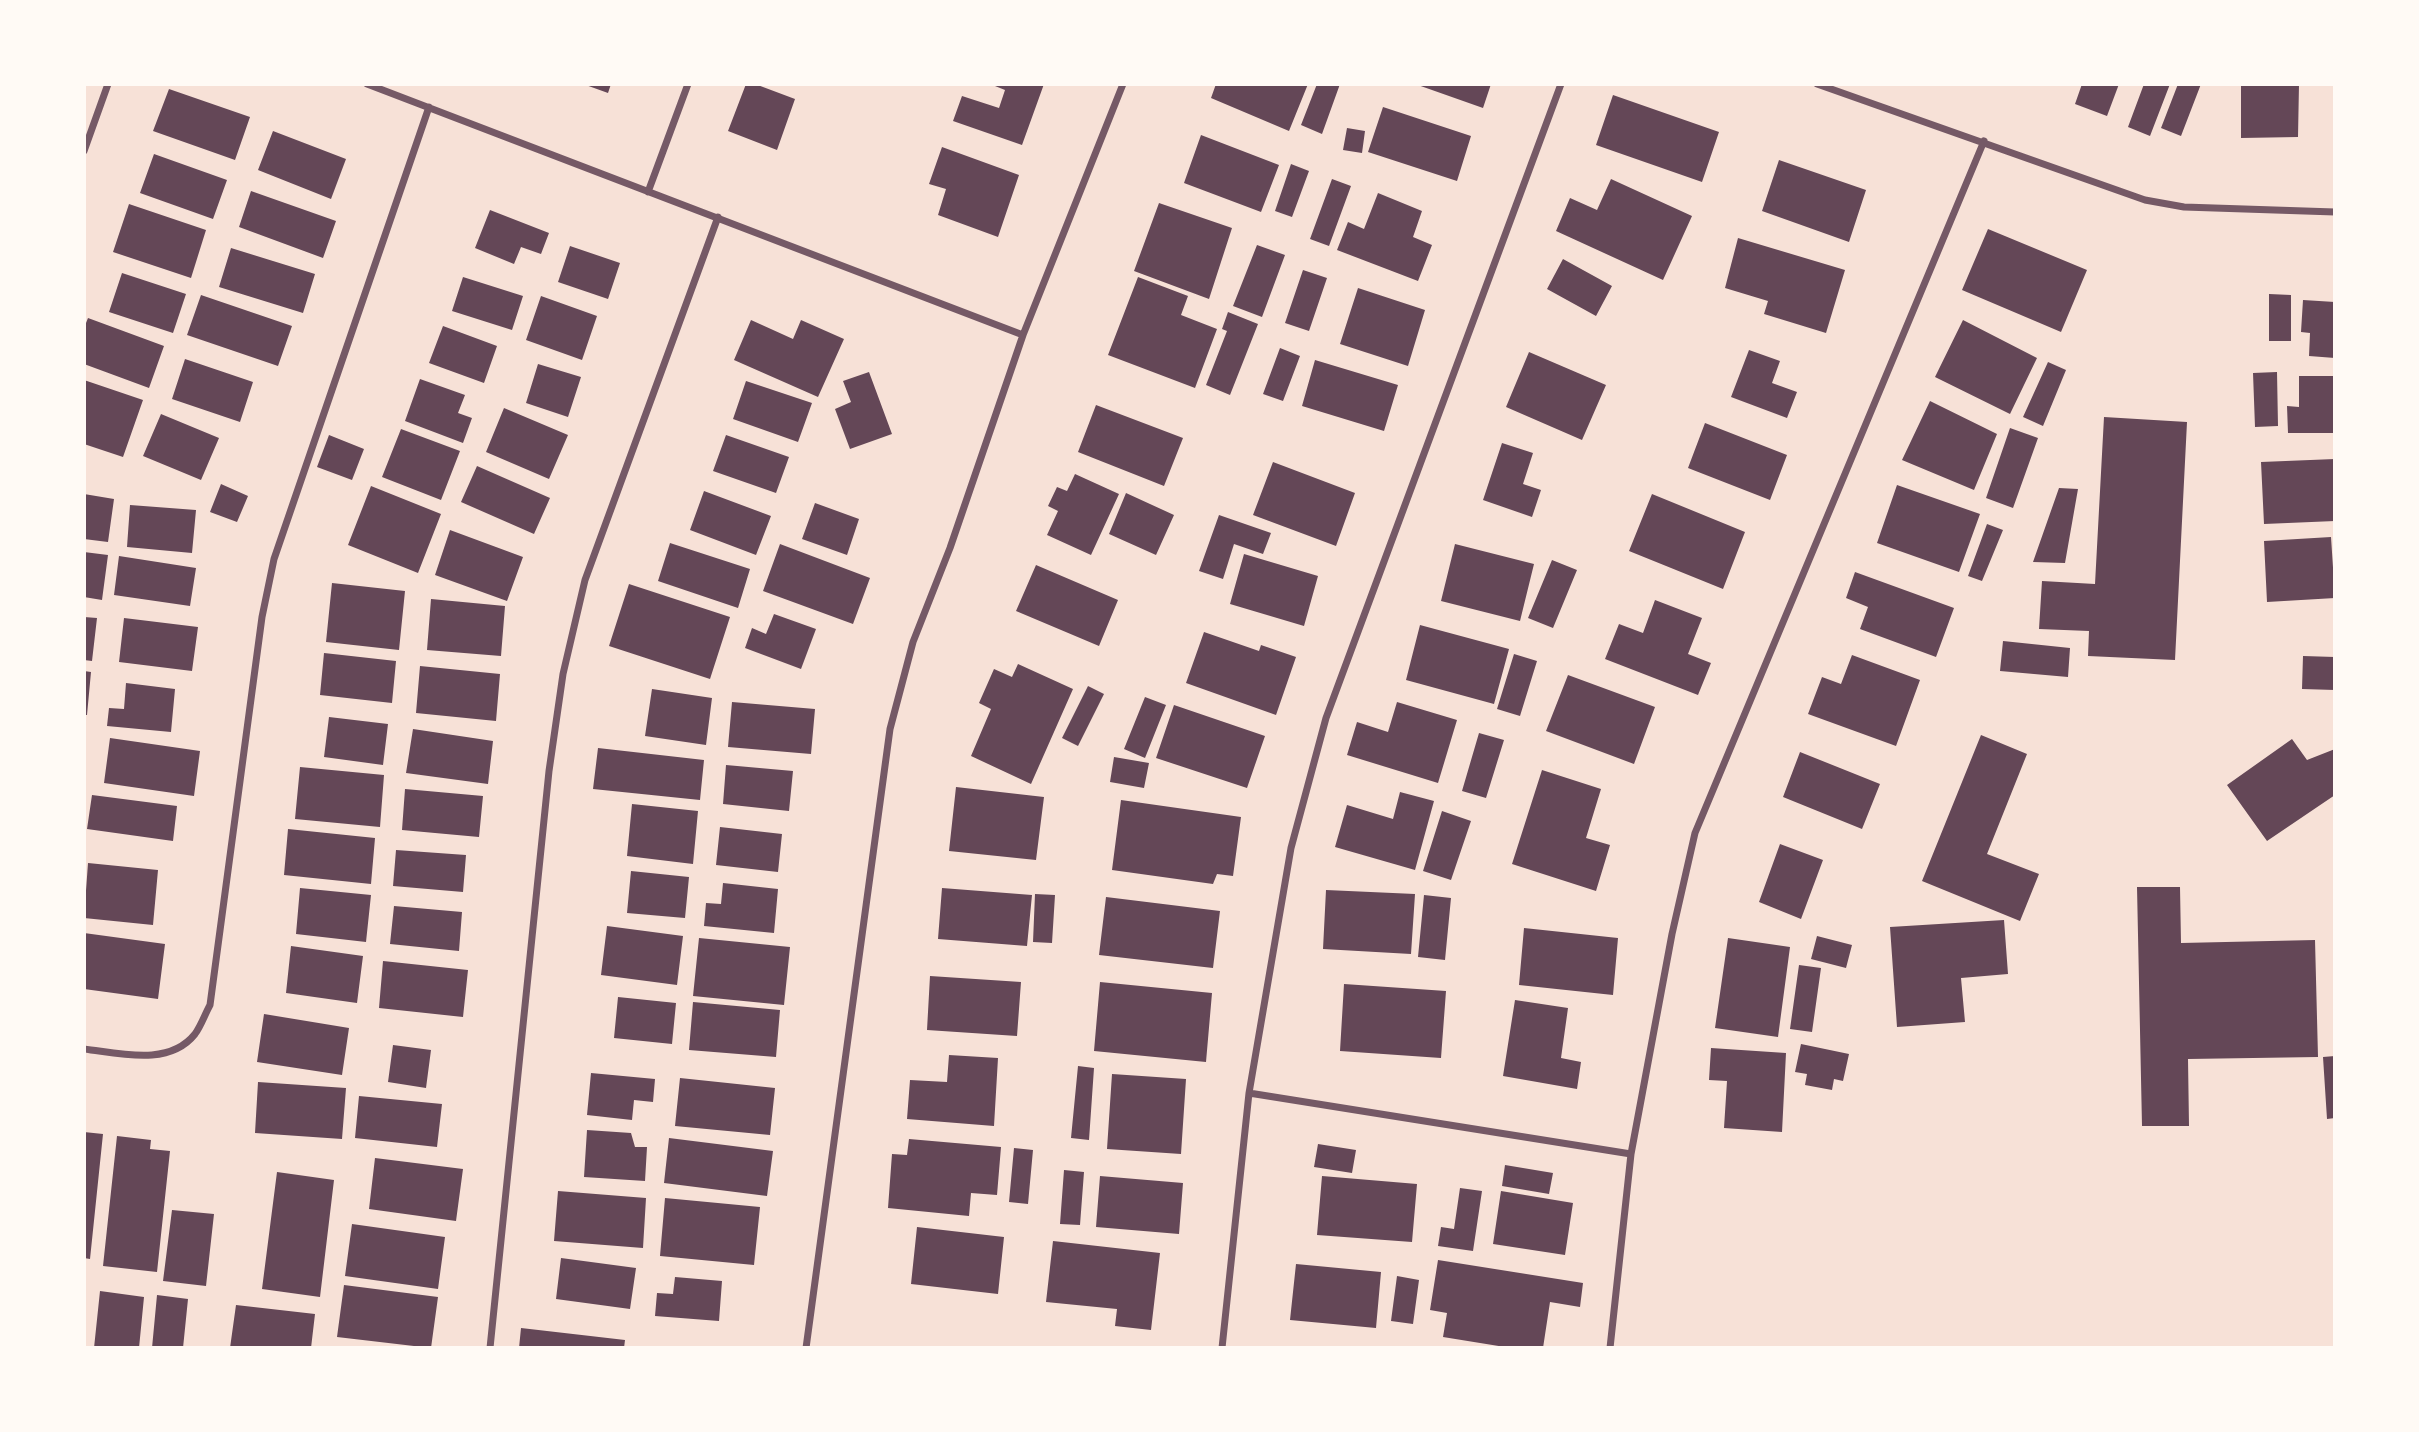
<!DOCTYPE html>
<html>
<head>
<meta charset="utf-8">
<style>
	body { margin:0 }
	#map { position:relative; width:2419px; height:1432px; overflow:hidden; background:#f7e1d7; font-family:"Varela Round",sans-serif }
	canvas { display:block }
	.frame { position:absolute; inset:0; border:86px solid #fffaf5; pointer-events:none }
</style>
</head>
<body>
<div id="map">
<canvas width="2419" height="1432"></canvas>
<div class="frame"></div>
</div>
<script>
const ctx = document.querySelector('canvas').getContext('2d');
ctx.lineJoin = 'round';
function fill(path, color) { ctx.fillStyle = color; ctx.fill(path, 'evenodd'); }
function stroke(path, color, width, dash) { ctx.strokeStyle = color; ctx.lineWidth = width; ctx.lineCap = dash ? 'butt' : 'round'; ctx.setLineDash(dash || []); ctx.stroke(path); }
fill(new Path2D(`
	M583,84H611L608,93Z
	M746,84H755L795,99L777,150L728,131Z
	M990,84H1044L1022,145L953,121L962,96L999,108L1005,90Z
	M1216,84H1308L1289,131L1211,98Z
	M1317,84H1340L1322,134L1301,125Z
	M1415,84H1491L1483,108Z
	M2082,84H2119L2107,116L2075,104Z
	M2144,84H2170L2150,136L2128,127Z
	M2178,84H2201L2181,136L2161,128Z
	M2241,84H2299L2298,137L2241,138Z
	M169,89L250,117L235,160L153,131Z
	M1613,95L1719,132L1702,182L1596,145Z
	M1383,107L1471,136L1457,181L1368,152Z
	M1347,128L1365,131L1362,153L1343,150Z
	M273,131L346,159L331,199L258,170Z
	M1201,135L1279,165L1261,212L1184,183Z
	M942,147L1019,175L998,237L938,215L946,189L929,184Z
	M154,154L227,180L213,219L140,193Z
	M1779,160L1866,190L1849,242L1762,211Z
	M1291,164L1309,171L1292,217L1275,211Z
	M1332,179L1351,186L1329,246L1310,239Z
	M1611,179L1692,216L1663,280L1556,231L1570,198L1597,210Z
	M251,191L336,221L323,258L239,227Z
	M1378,193L1422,211L1413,237L1432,245L1418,281L1337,250L1348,222L1364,229Z
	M1159,203L1232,228L1209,299L1134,271Z
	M129,204L206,230L191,278L113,252Z
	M490,210L549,233L541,254L521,247L514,264L475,248Z
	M1988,229L2087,270L2061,332L1962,290Z
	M1738,238L1845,270L1826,333L1764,314L1768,301L1725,288Z
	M1257,245L1285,255L1262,317L1233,306Z
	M570,246L620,263L608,299L558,282Z
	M231,248L315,274L303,313L219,287Z
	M1563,259L1612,286L1596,316L1547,289Z
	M1303,270L1327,278L1309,331L1285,323Z
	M122,273L186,294L173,333L109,312Z
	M463,277L523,296L512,330L452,311Z
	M1138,277L1188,296L1181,315L1217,329L1195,388L1108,355Z
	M1358,288L1425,310L1408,366L1340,344Z
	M2269,294L2291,295V341H2269Z
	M201,295L292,326L278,366L187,335Z
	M541,296L597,316L582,360L526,340Z
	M2303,300L2335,302V358L2309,356L2310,333L2301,332Z
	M1228,312L1258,324L1230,395L1206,385L1227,331L1222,329Z
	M88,318L164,346L149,388L84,364V328Z
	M751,320L793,339L801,320L844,339L818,397L734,360Z
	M1963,320L2037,358L2010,414L1935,377Z
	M443,326L497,346L484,383L429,363Z
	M1280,348L1300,356L1283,401L1263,394Z
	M1749,350L1780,361L1772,383L1797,392L1787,418L1731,397Z
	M1529,352L1606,385L1582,440L1506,407Z
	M185,359L253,382L240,422L172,399Z
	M1315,360L1398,385L1384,431L1302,406Z
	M2048,362L2066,370L2043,426L2023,417Z
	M538,364L581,377L568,417L526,403Z
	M869,372L892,434L850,449L835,409L851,402L843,381Z
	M2277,372L2278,426L2255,427L2253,373Z
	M2299,376H2335V433H2288L2287,406L2299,407Z
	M420,379L465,395L458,413L472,418L463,443L405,421Z
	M84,380L143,400L123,457L84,444Z
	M746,381L812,403L798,442L733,419Z
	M1930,401L1997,434L1974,490L1902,460Z
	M1096,405L1183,438L1164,486L1078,452Z
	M504,408L568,435L549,479L486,452Z
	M161,414L219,438L201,480L143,456Z
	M2104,417L2187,422L2175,660L2088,656L2089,631L2039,629L2042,581L2095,584Z
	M1705,423L1787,455L1770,500L1688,468Z
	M2010,428L2038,438L2013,508L1986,498Z
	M401,429L460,451L441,500L382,477Z
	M329,435L364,449L352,480L317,467Z
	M726,435L789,457L776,493L713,471Z
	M1502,443L1533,453L1523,484L1541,490L1532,517L1483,500Z
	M2335,459V521L2264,524L2261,462Z
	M1273,462L1355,493L1336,546L1253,515Z
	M477,466L550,498L534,534L461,502Z
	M1075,474L1119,494L1091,555L1047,535L1058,511L1048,506L1057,487L1067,491Z
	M221,484L248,496L237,522L210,512Z
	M1897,485L1980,514L1959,572L1877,543Z
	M371,486L441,514L418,573L348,545Z
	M2059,488L2078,489L2065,563L2033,562Z
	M704,491L771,516L756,555L690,530Z
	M1126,493L1174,515L1156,555L1109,534Z
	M84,494L114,499L108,542L84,539Z
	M1652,494L1745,532L1723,589L1629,551Z
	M815,503L859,519L847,555L802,539Z
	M130,505L196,510L192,553L127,547Z
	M1219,515L1271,533L1263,554L1234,544L1223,579L1199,571Z
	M1987,524L2003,530L1982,581L1968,576Z
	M450,530L523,557L507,601L435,575Z
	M2331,537L2335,598L2267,602L2264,541Z
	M670,543L750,569L738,608L658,581Z
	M780,544L870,578L853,624L763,591Z
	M1455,544L1534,564L1520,621L1441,601Z
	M84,552L108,555L102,600L84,597Z
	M1244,554L1318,576L1304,626L1230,604Z
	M119,556L196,568L190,606L114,595Z
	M1552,560L1577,570L1553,628L1528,618Z
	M1036,565L1118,600L1099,646L1016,611Z
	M1855,572L1954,608L1936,657L1860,629L1868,607L1846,598Z
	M332,583L405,591L399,650L326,642Z
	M629,584L730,617L710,679L609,646Z
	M431,599L505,606L501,656L427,650Z
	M1655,600L1702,618L1688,654L1711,663L1698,695L1605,659L1619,624L1643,633Z
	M774,614L816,629L801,669L745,648L752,628L766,634Z
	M84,617L97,618L92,661L84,660Z
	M124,618L198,627L192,671L119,662Z
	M1420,625L1509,649L1494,704L1406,680Z
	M1204,632L1259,651L1261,645L1296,657L1276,715L1186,683Z
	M2003,641L2070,648L2068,677L2000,671Z
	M324,653L396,661L392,703L320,695Z
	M1514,654L1537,661L1520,716L1497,709Z
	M1852,655L1920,680L1896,746L1808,714L1822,677L1841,684Z
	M2303,656L2335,657V690L2302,689Z
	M1018,664L1073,689L1031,784L971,756L991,709L979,703L994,669L1012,677Z
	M420,666L500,674L496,721L416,713Z
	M84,671L91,672L87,715H84Z
	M1568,675L1655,707L1634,764L1546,731Z
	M126,683L175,689L171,732L107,726L109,708L124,709Z
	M1088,686L1104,694L1078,746L1062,738Z
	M652,689L712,698L706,745L645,736Z
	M1145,697L1166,705L1145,758L1124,749Z
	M732,702L815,709L811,754L728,747Z
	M1397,702L1457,720L1438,783L1347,755L1357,722L1388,732Z
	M1174,705L1265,736L1247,788L1156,758Z
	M329,717L388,724L383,765L324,757Z
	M413,729L493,741L488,784L406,773Z
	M1479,733L1504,740L1486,798L1462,791Z
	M1981,735L2027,754L1987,854L2039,874L2020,921L1922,881Z
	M110,738L200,751L194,796L104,783Z
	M2292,739L2307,760L2335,749V795L2267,841L2227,785Z
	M598,748L704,760L700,800L593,789Z
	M1800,752L1880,784L1862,829L1783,797Z
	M1114,757L1149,763L1144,788L1110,782Z
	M726,765L793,771L789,811L723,804Z
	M300,767L384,775L380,827L295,819Z
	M1542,770L1601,789L1586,838L1610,845L1596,891L1512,864Z
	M956,787L1044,797L1036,860L949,851Z
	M405,789L483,796L479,837L402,830Z
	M1400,792L1434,801L1415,870L1335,847L1347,805L1393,819Z
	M92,795L177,806L173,841L87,829Z
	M1121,800L1241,817L1233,876L1217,874L1213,884L1112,870Z
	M632,804L698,811L693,864L627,856Z
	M1442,811L1471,821L1451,880L1423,871Z
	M720,827L782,834L778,872L716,865Z
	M288,829L375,838L371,884L284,875Z
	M1780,844L1823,860L1801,919L1759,902Z
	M396,850L466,855L463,892L393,886Z
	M88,863L158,870L153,925L84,918Z
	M631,871L689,877L685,918L627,913Z
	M723,883L778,889L774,933L704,926L706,903L721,904Z
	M2137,887H2180L2181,943L2315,940L2318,1057L2188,1059L2189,1126H2142Z
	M300,888L371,895L366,942L296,934Z
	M942,888L1032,895L1027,946L938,939Z
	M1326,890L1415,894L1411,954L1323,949Z
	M1035,894L1055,895L1052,943L1033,942Z
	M1424,895L1451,898L1445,960L1418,957Z
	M1106,897L1220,911L1213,968L1099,955Z
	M394,906L462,912L459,951L390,944Z
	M2004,920L2008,974L1961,978L1965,1022L1897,1027L1890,927Z
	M607,926L683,936L677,985L601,975Z
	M1524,928L1618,938L1613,995L1519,985Z
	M84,933L165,944L158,999L84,989Z
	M1817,936L1852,945L1846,968L1811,959Z
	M699,938L790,947L784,1005L693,996Z
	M1728,938L1790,947L1778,1037L1715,1028Z
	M291,946L363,956L357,1003L286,993Z
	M383,961L468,970L463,1017L379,1008Z
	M1799,965L1821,968L1812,1032L1790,1029Z
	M930,976L1021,982L1017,1036L927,1030Z
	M1100,982L1212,993L1206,1062L1094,1051Z
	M1344,984L1446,991L1441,1058L1340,1051Z
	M618,997L676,1003L672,1044L614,1038Z
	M1515,1000L1568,1008L1561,1058L1581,1062L1577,1089L1503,1076Z
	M693,1002L780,1010L776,1057L689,1050Z
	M264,1014L349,1028L342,1075L257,1062Z
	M1801,1044L1849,1054L1843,1081L1834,1079L1832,1090L1805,1085L1807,1074L1795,1072Z
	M393,1045L431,1050L426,1088L388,1082Z
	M1711,1048L1786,1053L1782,1132L1724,1128L1727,1081L1709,1080Z
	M949,1055L998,1058L994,1126L907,1119L910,1080L947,1082Z
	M2335,1056V1118L2327,1119L2323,1057Z
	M1078,1066L1094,1068L1089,1140L1071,1138Z
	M591,1073L655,1079L653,1102L634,1100L632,1120L587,1115Z
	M1112,1074L1186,1079L1181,1154L1107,1149Z
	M680,1078L775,1088L770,1135L675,1126Z
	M258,1082L346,1088L342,1139L255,1133Z
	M359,1096L442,1104L437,1147L355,1138Z
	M587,1130L631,1133L635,1147H647L645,1181L584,1177Z
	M84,1132L103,1134L90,1259L84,1258Z
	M117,1136L151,1140L150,1149L170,1151L157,1272L103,1266Z
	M669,1138L773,1151L767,1196L664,1183Z
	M909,1139L1001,1147L997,1195L971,1193L969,1216L888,1208L892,1154L907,1155Z
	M1318,1144L1356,1150L1352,1173L1314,1167Z
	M1014,1148L1033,1150L1028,1204L1009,1202Z
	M375,1158L463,1169L456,1221L369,1209Z
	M1505,1165L1553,1173L1549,1194L1502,1186Z
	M1064,1170L1084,1172L1080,1225L1060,1224Z
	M277,1172L334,1180L320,1297L262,1289Z
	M1100,1176L1183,1183L1179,1234L1096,1227Z
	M1322,1176L1417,1184L1412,1242L1317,1235Z
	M1460,1188L1482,1191L1473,1251L1438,1246L1441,1227L1454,1229Z
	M558,1191L646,1198L643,1248L554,1241Z
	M1501,1191L1573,1203L1565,1255L1493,1244Z
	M665,1198L760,1207L754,1265L660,1256Z
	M172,1210L214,1214L206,1286L163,1281Z
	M352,1224L445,1237L438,1289L345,1276Z
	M917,1227L1004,1237L998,1294L911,1284Z
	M1053,1241L1160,1253L1151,1330L1115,1326L1117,1309L1046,1302Z
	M561,1258L636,1268L630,1309L556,1299Z
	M1438,1260L1583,1283L1580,1307L1550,1302L1543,1348H1511L1443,1337L1447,1313L1430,1310Z
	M1296,1264L1381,1272L1376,1328L1290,1320Z
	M1397,1276L1419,1280L1413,1324L1391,1321Z
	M675,1277L722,1281L719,1321L655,1316L657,1293L673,1294Z
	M344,1285L438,1297L431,1348L337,1337Z
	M100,1291L144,1297L139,1348H94Z
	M157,1295L188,1299L183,1348H152Z
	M236,1305L315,1314L311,1348H230Z
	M521,1328L625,1340L624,1348H519Z`), '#644757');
stroke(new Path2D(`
	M367,84L1023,335
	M1817,84L2145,200L2184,207L2335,212
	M84,151L108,84
	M648,192L688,84
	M84,1049C119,1053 169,1067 195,1034C201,1026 205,1014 210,1005L262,617L274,559L429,107
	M1249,1093L1631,1154
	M490,1348L549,771L563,674L585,580L718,217
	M806,1348L890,729L913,642L950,548L1023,335L1123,84
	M1222,1348L1249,1093L1291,848L1326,718L1561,84
	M1610,1348L1631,1154L1672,934L1695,833L1984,141`), '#755966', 7);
</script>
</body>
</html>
